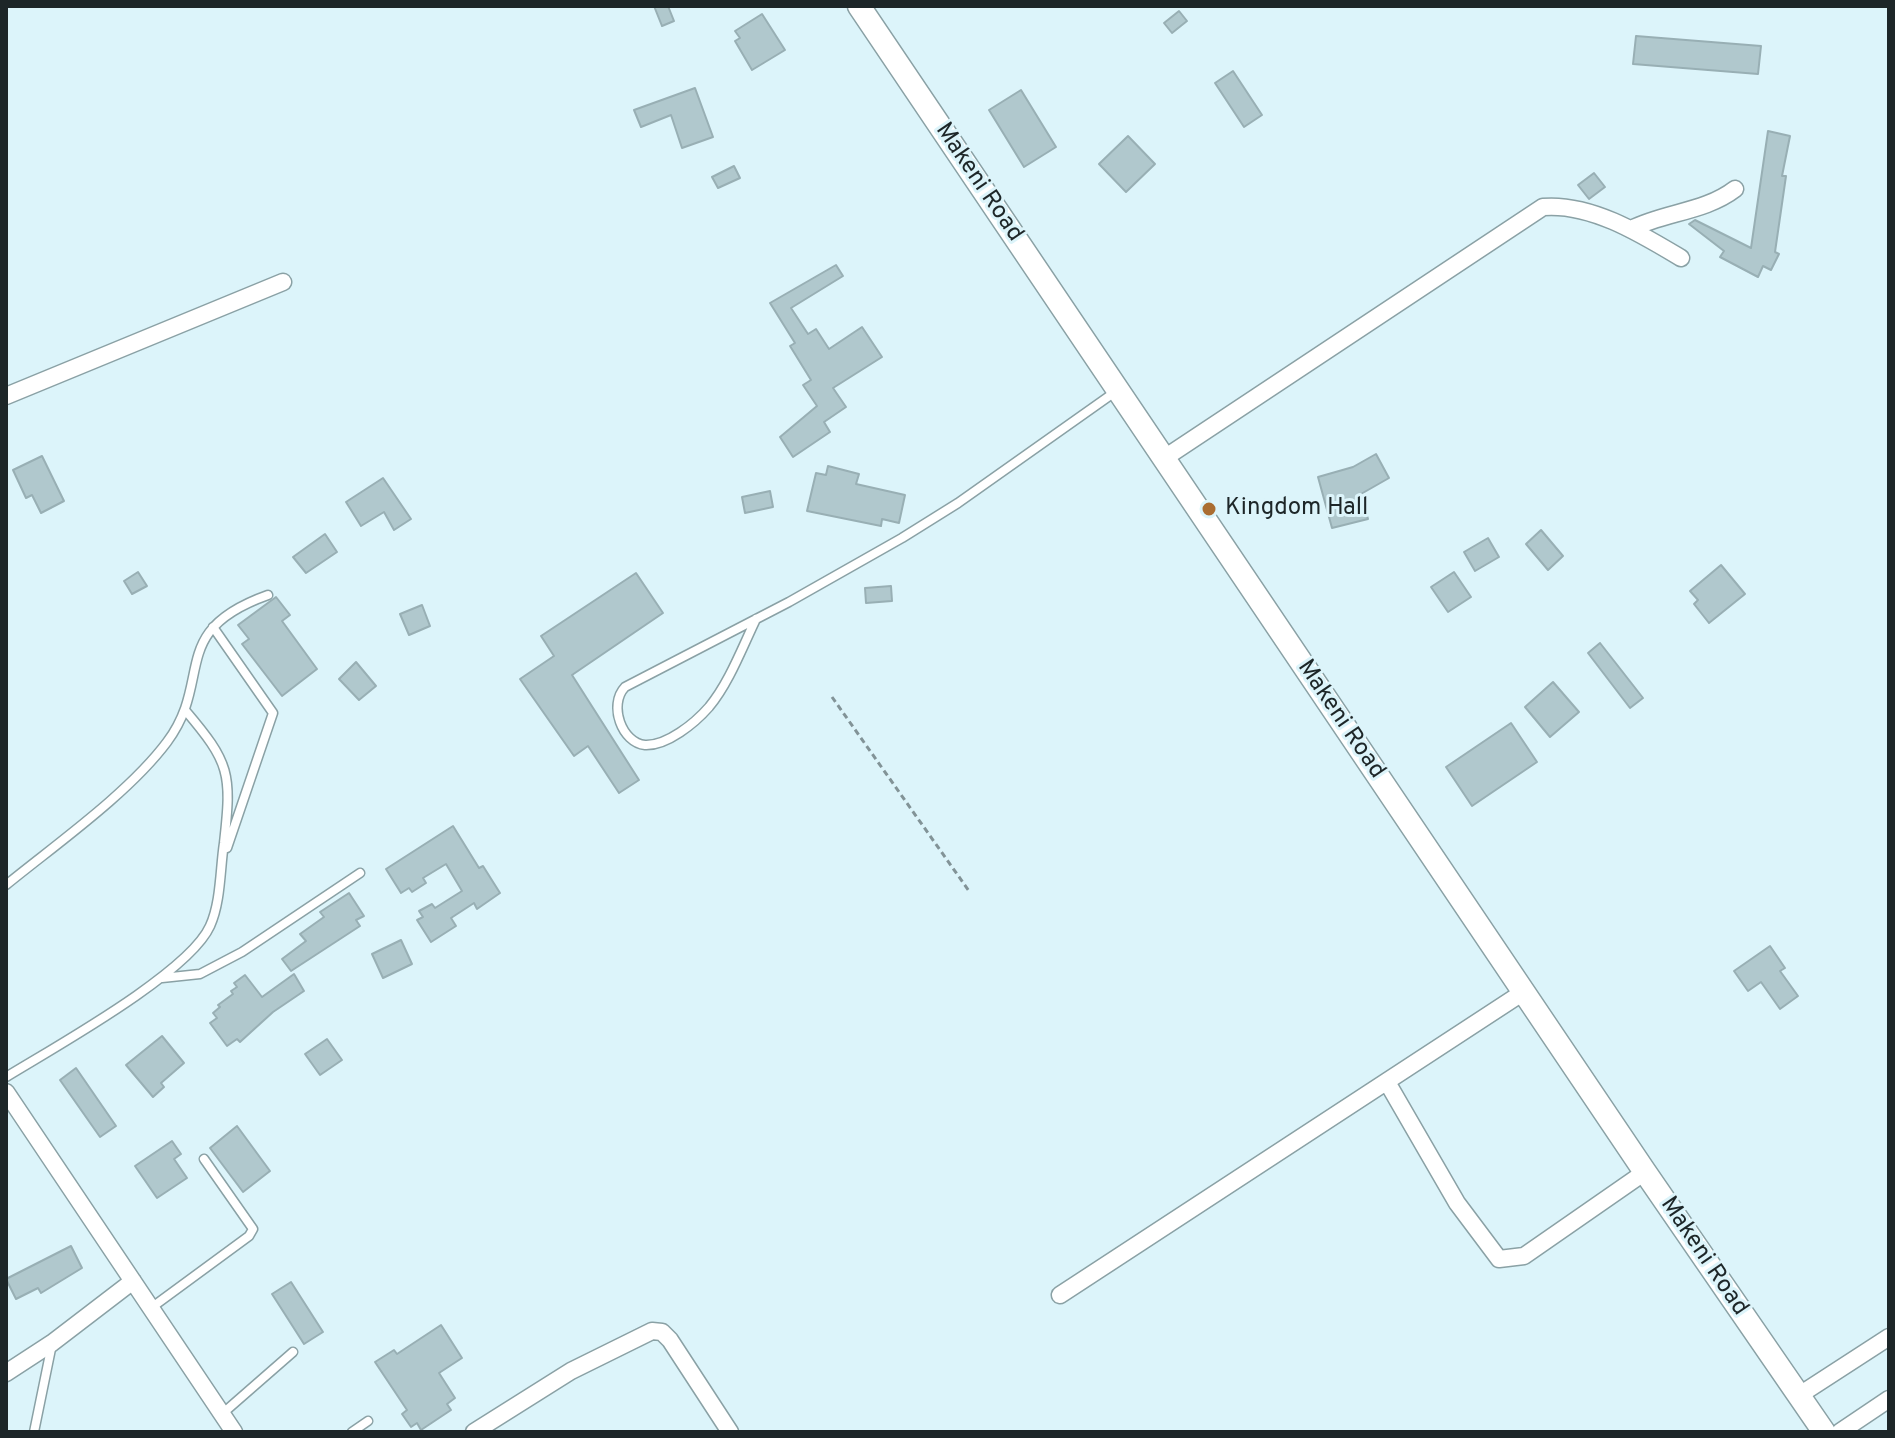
<!DOCTYPE html>
<html>
<head>
<meta charset="utf-8">
<style>
	body { margin:0 }
	#map { position:relative; width:1895px; height:1438px; overflow:hidden; background:#dcf4fa; font-family:Overpass,sans-serif }
	canvas { display:block }
	.frame { position:absolute; inset:0; border:8px solid #1d2628; pointer-events:none }
</style>
</head>
<body>
<div id="map">
<canvas width="1895" height="1438"></canvas>
<div class="frame"></div>
</div>
<script>
const ctx = document.querySelector('canvas').getContext('2d');
ctx.lineJoin = 'round';
function fill(path, color) { ctx.fillStyle = color; ctx.fill(path, 'evenodd'); }
function stroke(path, color, width, dash) { ctx.strokeStyle = color; ctx.lineWidth = width; ctx.lineCap = dash ? 'butt' : 'round'; ctx.setLineDash(dash || []); ctx.stroke(path); }
function write(font, color, halo, rows, align = 'center') {
  ctx.font = font + ' Overpass,sans-serif'; ctx.lineWidth = 6; ctx.setLineDash([]); ctx.textBaseline = 'middle'; ctx.strokeStyle = halo; ctx.fillStyle = color; for (const [text, x, y, turn = 0] of rows) {
    ctx.save(); ctx.translate(x, y); ctx.rotate((+turn || 0) * Math.PI / 180); ctx.textAlign = isNaN(turn) ? turn : align; if (halo) ctx.strokeText(text, 0, 0); ctx.fillText(text, 0, 0); ctx.restore();
  }
}
const building = new Path2D(`
	M654,6H668L674,21L662,26Z
	M1179,11L1187,21L1172,33L1164,23Z
	M762,14L785,50L752,70L735,41L740,38L735,31Z
	M1636,36L1761,46L1758,74L1633,64Z
	M1233,71L1262,115L1244,127L1215,83Z
	M695,88L713,137L682,148L671,115L641,127L634,110Z
	M1021,90L1056,147L1024,167L989,110Z
	M1768,131L1790,136L1782,176H1786L1775,252L1779,254L1771,270L1763,266L1758,277L1720,257L1724,251L1689,224L1695,220L1751,248Z
	M1128,136L1155,164L1126,192L1099,164Z
	M734,166L740,178L718,188L712,177Z
	M1594,173L1605,187L1589,199L1578,185Z
	M836,265L843,276L791,308L808,334L816,329L829,349L862,327L882,357L833,388L846,407L824,422L830,432L793,457L780,437L817,406L803,385L811,380L790,346L795,343L770,303Z
	M1376,454L1389,478L1361,494L1368,519L1332,528L1318,477L1353,467Z
	M42,456L64,501L41,513L32,495L26,498L13,470Z
	M828,466L859,474L856,484L905,495L899,523L882,519L881,526L807,511L816,473L826,475Z
	M383,478L411,519L394,530L384,512L361,526L346,502Z
	M770,491L773,507L745,513L742,497Z
	M1541,530L1563,556L1548,570L1526,544Z
	M325,534L337,552L306,573L293,557Z
	M1488,538L1499,557L1475,571L1464,552Z
	M1721,565L1745,594L1709,623L1694,604L1698,600L1690,591Z
	M138,572L147,586L132,594L124,581Z
	M1454,572L1471,597L1448,612L1431,587Z
	M636,573L663,613L572,675L639,780L619,793L588,746L574,756L520,679L554,656L541,636Z
	M891,586L892,601L866,603L865,588Z
	M276,597L290,615L282,621L317,669L282,696L242,644L249,639L238,625Z
	M422,605L430,626L409,635L400,614Z
	M1600,643L1643,698L1630,708L1588,653Z
	M356,662L376,686L359,700L339,679Z
	M1553,682L1579,712L1550,737L1525,707Z
	M1511,723L1537,762L1472,806L1446,767Z
	M453,826L479,868L483,866L500,893L477,909L474,903L451,918L456,926L431,942L417,920L423,917L419,911L432,904L435,908L462,891L446,864L423,878L426,883L412,892L409,888L401,893L386,869Z
	M349,893L364,916L356,920L360,926L291,971L282,959L306,941L300,934L324,917L320,912Z
	M401,940L412,964L383,978L372,954Z
	M1770,946L1785,968L1780,971L1798,996L1780,1009L1761,982L1748,991L1734,971Z
	M294,974L304,991L273,1012L240,1042L237,1039L227,1046L210,1023L217,1018L213,1013L220,1007L218,1005L233,994L231,991L237,987L234,983L245,975L262,997Z
	M162,1036L184,1063L161,1083L164,1087L153,1097L126,1065Z
	M327,1039L342,1060L320,1075L305,1054Z
	M76,1068L116,1126L100,1137L60,1080Z
	M237,1126L270,1171L243,1192L210,1148Z
	M172,1141L181,1154L174,1159L187,1178L157,1198L135,1166Z
	M71,1246L82,1268L41,1293L38,1288L16,1299L6,1279Z
	M291,1282L323,1332L304,1344L272,1294Z
	M441,1325L462,1358L439,1373L455,1398L447,1404L451,1410L421,1430L417,1423L411,1427L402,1414L407,1410L375,1362L394,1350L397,1354Z`);
fill(building, '#b0c8cd');
stroke(building, '#98afb4', 2);
const service = new Path2D(`
	M756,619C742,648 729,683 709,707C695,723 667,746 645,745C622,743 608,705 625,687L789,602L902,538L958,503L1115,392
	M213,627L273,713L227,848
	M6,885C55,845 129,793 167,742C214,679 167,631 268,595
	M162,978L200,974L242,952L360,873
	M6,1077C53,1048 189,973 210,926C221,902 220,869 224,843C232,773 230,763 185,710
	M151,1308L249,1236L253,1229L204,1159
	M222,1414L293,1352
	M34,1432L52,1344
	M352,1432L368,1421`);
const minor = new Path2D(`
	M1631,229C1665,212 1705,212 1735,189
	M6,396L283,282
	M1163,459L1543,207C1591,203 1641,234 1681,258
	M1387,1082L1457,1203L1499,1259L1524,1256L1645,1172
	M6,1092L234,1432
	M1060,1295L1525,991
	M6,1373L52,1343L133,1281
	M1798,1396L1889,1337
	M474,1432L571,1371L652,1331L662,1332L670,1340L730,1432
	M1840,1432L1889,1399`);
const secondary = new Path2D(`
	M859,6L1645,1172L1824,1432`);
stroke(service, '#8aa1a5', 11);
stroke(minor, '#8aa1a5', 19);
stroke(secondary, '#8aa1a5', 25);
stroke(new Path2D(`
	M832,697L969,891`), '#829397', 3, [6, 4]);
stroke(service, '#fff', 8);
stroke(minor, '#fff', 16);
stroke(secondary, '#fff', 22);
for (const [x, y, r, color] of [
	[1209,509,8,"#aa6d31"]
]) { const dot = new Path2D(); dot.arc(x, y, r, 0, 2 * Math.PI); ctx.fillStyle = color; ctx.fill(dot); stroke(dot, '#dcf4fa', 3); }
write('24px', '#1d2628', '#dcf4fa', [
	["Makeni Road",978,183,56],
	["Makeni Road",1340,720,56],
	["Makeni Road",1703,1257,56]
]);
write('24px', '#1d2628', '#dcf4fa', [
	["Kingdom Hall",1225,509]
], 'left');
</script>
</body>
</html>
